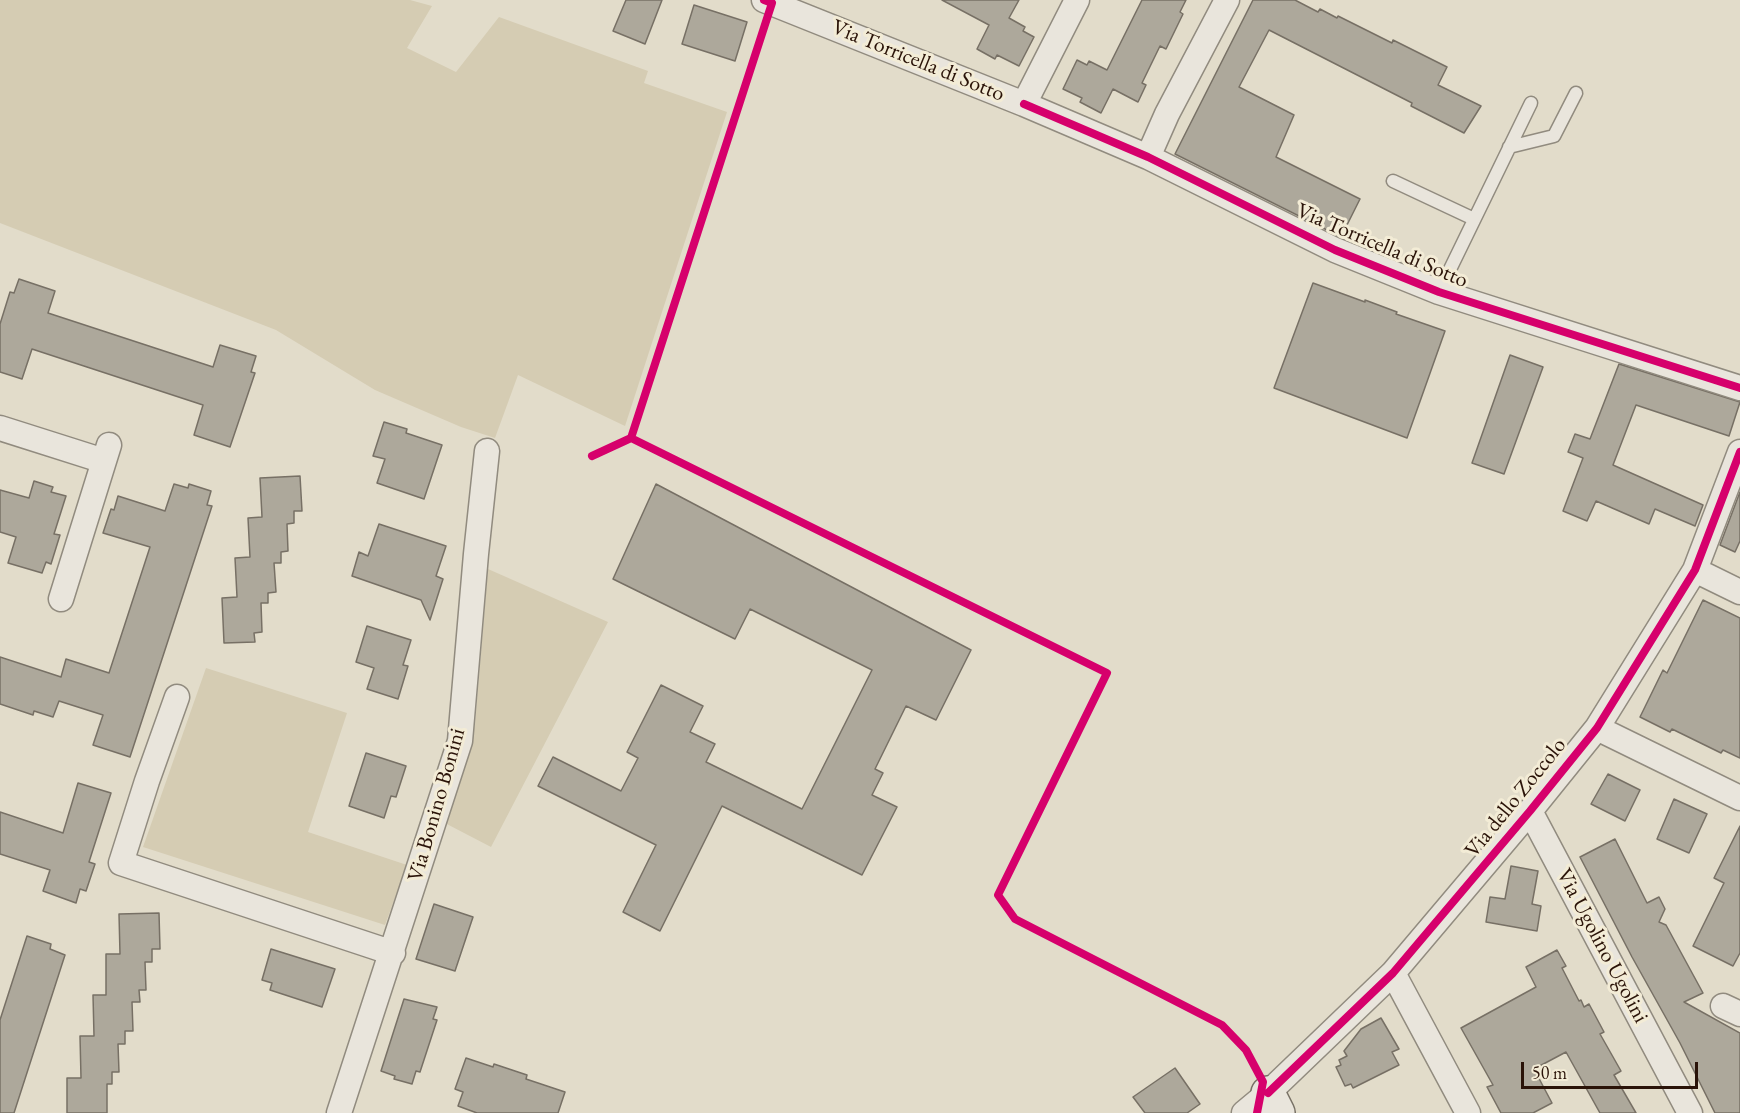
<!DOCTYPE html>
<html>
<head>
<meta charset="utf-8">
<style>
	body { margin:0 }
	#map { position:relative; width:1740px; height:1113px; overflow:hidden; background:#e2dcca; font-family:"EB Garamond",serif }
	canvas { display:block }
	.scale { position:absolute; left:1521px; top:1062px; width:177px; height:27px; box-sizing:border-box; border:3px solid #2a1308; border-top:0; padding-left:8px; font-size:18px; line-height:21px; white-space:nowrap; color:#2a1308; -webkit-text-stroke:4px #f3ecd6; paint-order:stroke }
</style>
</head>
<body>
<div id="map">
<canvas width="1740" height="1113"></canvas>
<div class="scale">50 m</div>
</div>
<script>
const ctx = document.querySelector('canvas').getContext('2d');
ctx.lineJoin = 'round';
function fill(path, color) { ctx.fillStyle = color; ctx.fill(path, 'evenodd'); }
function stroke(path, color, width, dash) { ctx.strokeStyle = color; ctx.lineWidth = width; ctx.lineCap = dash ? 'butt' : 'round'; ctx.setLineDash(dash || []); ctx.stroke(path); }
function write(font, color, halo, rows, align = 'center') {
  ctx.font = font + ' "EB Garamond",serif'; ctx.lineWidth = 6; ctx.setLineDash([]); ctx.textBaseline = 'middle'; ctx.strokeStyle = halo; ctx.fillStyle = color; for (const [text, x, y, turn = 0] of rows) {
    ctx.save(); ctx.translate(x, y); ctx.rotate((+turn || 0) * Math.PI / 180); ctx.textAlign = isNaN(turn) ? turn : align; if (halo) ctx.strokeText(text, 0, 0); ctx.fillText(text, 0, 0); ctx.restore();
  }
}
fill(new Path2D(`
	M0,0H410L432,6L407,48L456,72L499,17L648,71L644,83L727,112L625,426L518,375L495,438L461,427L375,390L276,330L0,223Z
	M488,569L608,622L491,847L441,821L475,725Z
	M206,668L347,713L308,832L407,865L385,925L143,847Z`), '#d5ccb3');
const building = new Path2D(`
	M626,0H662L645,44L613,31Z
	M942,0H1019L1009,18L1025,27L1023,31L1034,37L1019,66L997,55L995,59L977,49L989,25Z
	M1142,0H1186L1180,12L1183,14L1166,49L1160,46L1142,83L1146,85L1138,102L1113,89L1101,113L1080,102L1082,98L1063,89L1077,60L1087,65L1089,61L1107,70Z
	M1253,0H1295L1318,12L1320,9L1337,18L1338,16L1392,43L1393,40L1447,67L1438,85L1481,106L1464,133L1411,106L1412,103L1269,30L1239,87L1294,115L1276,157L1360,199L1341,237L1175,154Z
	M694,5L747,22L735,61L682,44Z
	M19,279L55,291L48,313L213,367L220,345L256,356L251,372L255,373L230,447L194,435L203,405L32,349L22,379L0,372V324L10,292L14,293Z
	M1313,283L1365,302V300L1397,312L1396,314L1445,331L1407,438L1274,388Z
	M1510,355L1543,367L1504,474L1472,463Z
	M1619,364L1740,402L1729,436L1636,405L1613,465L1703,505L1695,526L1655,509L1649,524L1596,501L1587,521L1563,511L1583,458L1568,452L1575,434L1590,439Z
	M384,422L407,429L406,433L442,445L424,499L377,483L385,459L373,456Z
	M300,476L302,511H294V523L287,524L288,551L281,552V563H274L276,592L268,593V603H261L262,632L254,633L255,642L224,643L222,598L237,597L235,558L250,557L248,518L262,517L260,478Z
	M34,481L53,487L51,492L66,496L54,534L60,535L51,564L46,562L42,573L8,563L16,537L0,532V490L29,498Z
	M174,484L188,488L189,484L211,491L207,505L212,506L130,757L93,745L103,715L59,701L53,717L34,711L33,715L0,704V657L61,677L66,659L109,673L150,547L103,533L111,509L114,510L118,496L165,511Z
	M656,484L971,650L936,720L906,706L875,769L883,773L872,795L897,807L862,875L722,806L660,931L623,912L656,845L538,786L553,757L621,791L638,758L627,752L661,685L703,706L690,732L715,744L706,762L802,809L872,670L750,609L735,639L613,579Z
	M1740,492V541L1735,552L1720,545Z
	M379,524L446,546L436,576L443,579L430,620L421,600L352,576L359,552L368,556Z
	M1703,600L1740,618V758L1723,750L1721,753L1672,729L1670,732L1640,717L1663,670L1667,673Z
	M367,626L411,640L403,665L408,666L398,699L367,689L374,668L356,662Z
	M366,753L406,766L396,797L391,796L384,818L349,806Z
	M1608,774L1640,790L1625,821L1591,804Z
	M78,783L111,793L89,862L95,864L86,891L80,889L76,903L43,891L50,870L0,854V812L63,833Z
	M1674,799L1707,814L1689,853L1657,839Z
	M1740,826V953L1733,966L1693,946L1724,883L1714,878Z
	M1615,839L1647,903L1659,897L1665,909L1659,922L1666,925L1703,993L1684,1002L1740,1033V1113H1715L1680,1043L1632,957L1580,857Z
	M1511,866L1538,871L1532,904L1541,906L1537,931L1486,922L1490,897L1505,899Z
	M434,904L473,917L455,971L416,959Z
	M159,913L160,949H152V962H145L146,990H139L140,1002H132L133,1031H125V1044H118L119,1072H112V1084H107V1113H67V1078H81L80,1036H94L93,995H106V954H120L119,914Z
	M27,936L51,944L50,949L65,955L14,1113H0V1020Z
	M271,949L335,969L322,1007L270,990L272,983L262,980Z
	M1557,950L1566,966L1562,968L1579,1001L1581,1000L1584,1007L1589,1004L1604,1032L1600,1034L1621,1071L1614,1075L1636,1113H1600L1566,1052L1534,1069L1552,1103L1533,1113H1501L1487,1087L1493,1085L1461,1028L1536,987L1526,967Z
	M404,999L437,1007L433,1019L437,1020L420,1072L416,1071L412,1084L394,1079L395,1076L381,1071Z
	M1381,1018L1399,1049L1392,1052L1399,1065L1353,1088L1351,1084L1345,1086L1336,1067L1341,1065L1339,1060L1347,1056L1344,1051L1361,1029Z
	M466,1058L493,1067L494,1064L527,1075L526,1079L565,1092L558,1113H477L458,1106L463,1092L455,1089Z
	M1175,1068L1200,1104L1187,1113H1145L1133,1097Z`);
fill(building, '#ada89b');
stroke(building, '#777065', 1.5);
const lane = new Path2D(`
	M1509,147L1554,136L1576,93
	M1393,181L1474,219
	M1439,292L1531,103`);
const street = new Path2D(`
	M764,0L1024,104L1148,157L1335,250L1439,292L1740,388
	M1024,104L1077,0
	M1148,157L1167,114L1227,0
	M0,428L104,461L109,445
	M1695,570L1740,592
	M61,599L104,461
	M177,697L147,781L121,863L393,953
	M1597,728L1740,798
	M1530,811L1690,1113
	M1393,973L1468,1113
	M1723,1006L1740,1014
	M339,1113L460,741L476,554L487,451
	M1244,1113L1268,1093L1393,973L1530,811L1597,728L1695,570L1740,452`);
const secondary = new Path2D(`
	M1268,1093L1278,1113`);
stroke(lane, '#918b7f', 15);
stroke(street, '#918b7f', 27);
stroke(secondary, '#777065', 36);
stroke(lane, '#e9e5dc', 12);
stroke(street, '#e9e5dc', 24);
stroke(secondary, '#e9e5dc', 33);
stroke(new Path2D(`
	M1024,104L1148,157L1335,250L1439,292L1740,388
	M631,438L1107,673L998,895L1015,919L1222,1025L1246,1050L1263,1082L1257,1113
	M592,456L631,438L772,3L764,0
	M1268,1093L1393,973L1530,811L1597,728L1695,570L1740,452`), '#d6006c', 8);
write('22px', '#2a1308', '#f3ecd6', [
	["Via Torricella di Sotto",918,61,22],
	["Via Torricella di Sotto",1382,246,23],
	["Via dello Zoccolo",1516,798,-51],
	["Via Bonino Bonini",437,805,-74],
	["Via Ugolino Ugolini",1602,946,62]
]);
</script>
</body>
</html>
